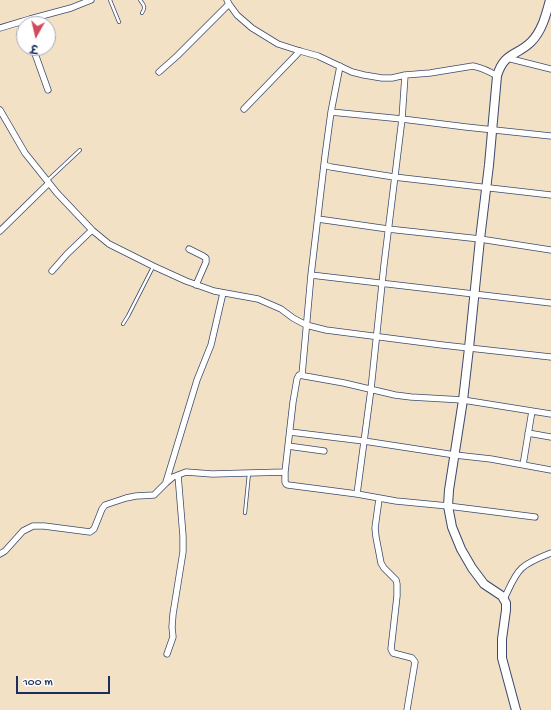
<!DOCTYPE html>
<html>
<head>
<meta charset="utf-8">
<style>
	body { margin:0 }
	#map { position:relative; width:551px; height:710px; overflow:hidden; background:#f2e1c4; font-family:"Gochi Hand","Playpen Sans Deva",sans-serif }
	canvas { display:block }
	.north { position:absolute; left:16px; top:16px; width:40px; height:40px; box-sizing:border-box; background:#fff; border:1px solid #a4acbf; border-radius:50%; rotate:188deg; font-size:11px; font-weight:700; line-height:16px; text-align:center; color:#1b2f5e }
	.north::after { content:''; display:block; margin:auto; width:14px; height:18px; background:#d1495b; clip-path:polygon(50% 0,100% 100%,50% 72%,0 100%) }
	.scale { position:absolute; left:16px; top:676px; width:94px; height:18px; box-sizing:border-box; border:2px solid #1b2f5e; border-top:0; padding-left:5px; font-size:12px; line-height:14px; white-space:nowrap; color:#1b2f5e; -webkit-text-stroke:3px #fff; paint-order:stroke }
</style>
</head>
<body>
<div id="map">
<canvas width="551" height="710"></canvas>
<div class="north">उ</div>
<div class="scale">100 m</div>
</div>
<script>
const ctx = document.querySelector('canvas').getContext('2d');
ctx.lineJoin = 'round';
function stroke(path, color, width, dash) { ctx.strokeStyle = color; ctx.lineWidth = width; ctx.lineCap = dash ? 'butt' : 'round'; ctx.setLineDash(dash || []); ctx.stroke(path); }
const service = new Path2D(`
	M110,0L119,22
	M140,0C144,5 146,7 142,13
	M48,180L80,150
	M123,324L128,316L153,267
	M245,513L249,473`);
const minor = new Path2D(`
	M227,0L229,4L237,15L252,28L278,44L300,51L318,56L352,72L364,75L382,78H392L405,75L430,73L473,66C482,68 489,71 497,76
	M20,22L24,29
	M0,28L30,19L71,8L91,0
	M33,48L48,90
	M507,58L551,69
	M159,72L177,56L229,4
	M244,109L300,51
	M0,110L25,153L57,193L92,230L109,244L153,266L186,281L214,291L258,299L281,309L293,318L306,325L326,330L442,345L551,357
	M331,112L402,119L466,127L551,136
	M324,165L331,167L394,177L551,195
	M318,219L388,229L480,239L551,250
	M0,231L49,183
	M189,249L203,256L206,258V262L196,285
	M52,271L67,254L92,230
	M311,275L551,303
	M302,375L311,275L325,156L331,112L340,66
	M290,432L364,441L455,455L491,459L551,470
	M528,433L551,437
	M288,446L324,451
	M523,465L532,411
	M285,472L293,402L297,379L299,375L344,383L395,395L411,397L463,400L551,414
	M166,482L197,380L211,345L223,293
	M357,494L371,389L384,265L402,119L405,75
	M379,499L375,528L376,537L381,563L384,568L396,580L397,584V596L391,649L393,653L412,658L415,662L407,710
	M0,554L5,551L23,531L33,526H44L90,532L94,529L102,509L105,505L126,498L136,496L154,495L166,483L173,477L186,472L212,474L285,472V482L286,484L288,485L357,494L396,501L448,506L535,517
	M504,599C509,589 514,575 522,568C530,561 541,557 551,553
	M167,654L173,637L172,627L173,614L183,552V536L178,475`);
const secondary = new Path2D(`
	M516,710L502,658V639L506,610V603L502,596L484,584L472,568L461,549L452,527L448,506L449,490L463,400L469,348L480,239L489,165L497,76C504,52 517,56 531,42C542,31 546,15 550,0`);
stroke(service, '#3b4a6d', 4);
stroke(minor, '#3b4a6d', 7);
stroke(secondary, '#3b4a6d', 10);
stroke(service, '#fff', 2.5);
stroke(minor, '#fff', 5.5);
stroke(secondary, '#fff', 8);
</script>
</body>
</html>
